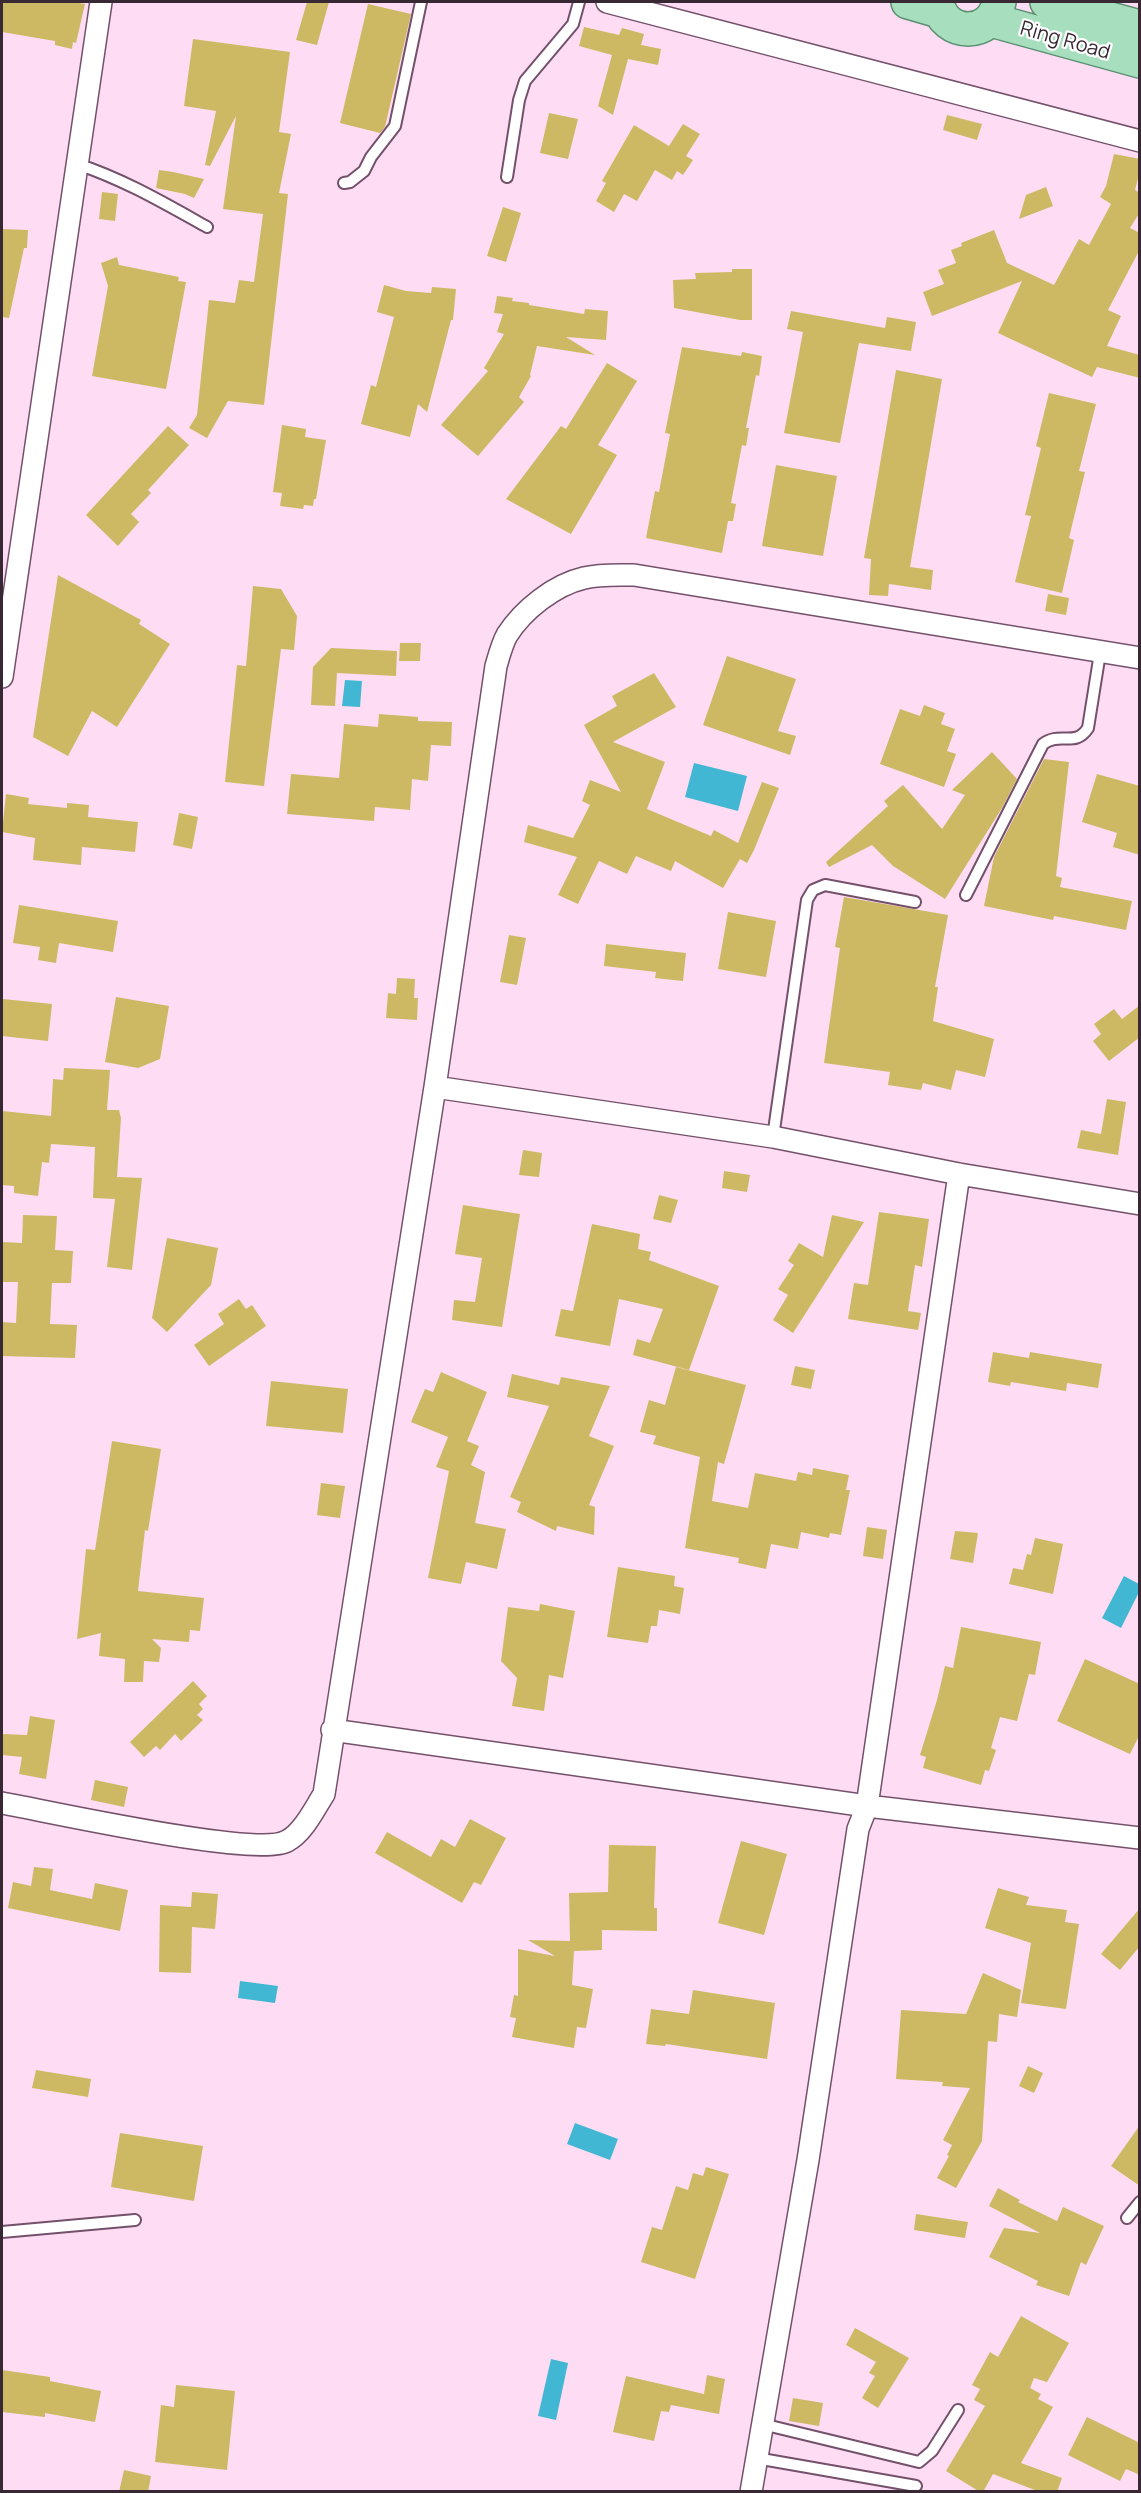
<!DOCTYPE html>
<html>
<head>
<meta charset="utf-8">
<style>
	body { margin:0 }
	#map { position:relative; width:1141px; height:2493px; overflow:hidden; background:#feddf4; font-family:Manrope,sans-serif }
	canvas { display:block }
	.frame { position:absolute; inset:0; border:3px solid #382833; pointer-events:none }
</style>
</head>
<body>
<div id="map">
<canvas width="1141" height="2493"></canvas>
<div class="frame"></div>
</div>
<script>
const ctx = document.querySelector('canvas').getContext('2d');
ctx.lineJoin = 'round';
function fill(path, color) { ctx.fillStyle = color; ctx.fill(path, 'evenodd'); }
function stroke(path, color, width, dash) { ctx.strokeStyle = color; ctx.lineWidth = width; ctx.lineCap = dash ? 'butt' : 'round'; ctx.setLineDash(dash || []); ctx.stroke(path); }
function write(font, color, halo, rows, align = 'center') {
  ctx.font = font + ' Manrope,sans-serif'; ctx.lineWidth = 4.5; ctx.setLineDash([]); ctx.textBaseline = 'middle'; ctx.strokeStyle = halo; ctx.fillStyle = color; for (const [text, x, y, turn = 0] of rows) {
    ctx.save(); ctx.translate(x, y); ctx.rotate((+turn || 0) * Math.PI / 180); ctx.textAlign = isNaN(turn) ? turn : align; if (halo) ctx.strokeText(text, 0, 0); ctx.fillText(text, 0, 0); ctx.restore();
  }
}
fill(new Path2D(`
	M345,680L362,681L360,707L342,706Z
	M694,763L747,776L738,811L685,797Z
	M1124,1576L1139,1584V1592L1121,1628L1102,1618Z
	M240,1981L278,1986L275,2003L238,1998Z
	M575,2123L618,2139L610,2160L567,2144Z
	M551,2359L568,2363L556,2420L538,2416Z`), '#42b7d3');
fill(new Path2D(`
	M2,2H74L85,4L76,43L73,42L72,49L55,45V41L2,32Z
	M307,2H329L317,45L296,40Z
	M368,4L411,14L385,127L380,133L340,123Z
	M584,27L619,35L622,28L644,34L641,45L661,49L658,65L628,59L613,115L598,106L612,55L579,46Z
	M193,39L290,52L279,132L291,134L279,193L288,194L264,405L228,401L207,438L189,428L197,415L209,300L235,303L239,280L254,282L263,214L223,209L236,116L210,166L205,165L216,111L184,106Z
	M549,113L578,119L568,159L540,153Z
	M947,115L982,124L977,140L943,130Z
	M683,124L700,134L686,156L693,160L683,175L677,171L672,180L655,170L637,201L624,194L614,212L596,201L606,183L602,181L634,125L669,146Z
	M1114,154L1140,159V171L1135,190L1140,193V212L1130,228L1140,233V249L1108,310L1121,316L1107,346L1140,355V378L1097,367L1092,377L998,333L1022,281L932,316L923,292L944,284L938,270L956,263L951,250L962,246L961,243L994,230L1007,263L1054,285L1079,239L1089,245L1111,204L1100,197L1106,186Z
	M159,170L173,172L204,179L194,198L185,194L156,188Z
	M1046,187L1053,206L1019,219L1026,195Z
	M102,192L118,194L115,221L99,219Z
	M503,207L521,213L506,262L487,256Z
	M2,229L28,230L27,248H24L9,318L2,317Z
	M117,257L119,265L179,277L178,281L186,282L166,389L92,376L108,286L101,263Z
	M732,269H752V320H740L674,308L673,280L696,279L695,273L732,272Z
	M384,285L406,291L431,293L432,287L456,289L453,320H451L427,412L418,404L410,437L361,424L371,385L376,387L394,317L377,312Z
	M497,296L513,298L512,301L529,303V305L584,314L585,309L608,311L606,340L566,337L595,355L537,346L530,375L531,376L519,397L524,402L478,456L441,425L488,371L484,368L504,334L497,332L503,314L494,313Z
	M791,311L885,328L887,317L916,322L911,351L859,343L840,443L784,433L803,332L787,329Z
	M682,347L741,356L742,352L762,356L759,376L756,375L746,428H749L746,446L742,445L731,503L736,504L733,521H728L722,553L646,538L655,491L659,492L670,434L665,433Z
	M607,363L637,381L598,445L617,455L571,534L506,499L561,426L566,429Z
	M896,370L942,379L910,567L933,570L931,590L889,584L888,596L869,595L871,559L864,558Z
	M1049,393L1096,404L1079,471L1085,472L1069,538L1074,540L1062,593L1015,582L1031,516L1025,515L1041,448L1036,446Z
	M282,425L306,429L305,437L326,440L316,499H314L313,506L304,505L303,509L280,506L282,493L273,492Z
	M168,426L189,445L148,490L151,493L131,514L139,522L118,546L86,515Z
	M776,465L837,476L823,556L762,546Z
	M58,575L141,620L139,624L170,644L117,727L92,711L68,756L33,737Z
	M253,586L281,589L297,616L294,650L281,649L264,786L225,782L237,665L246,666Z
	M1048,594L1069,598L1066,615L1045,611Z
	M400,643H421L420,661H399Z
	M331,648L397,651L396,676L337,673L335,706L311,705L313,667Z
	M727,656L796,679L778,731L796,736L790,755L703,725Z
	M654,673L676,707L613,742L665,762L647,809L711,836L714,830L738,843L762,782L779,788L754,850L747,863L740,859L723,888L675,861L671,871L636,856L627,874L599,861L578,904L558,895L577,857L524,842L528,825L573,838L590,805L582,801L590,780L621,792L584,725L617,706L612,696Z
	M924,705L945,713L941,724L955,729L947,751L956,754L944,787L880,764L900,709L920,716Z
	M379,714L418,717V721L452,722L451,746L431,745L428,781L412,779L410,810L375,807L374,821L287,814L291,774L339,778L344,724L378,727Z
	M992,752L1017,779L1002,808L945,899L893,866L872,845L829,867L826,862L888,806L884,801L903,785L942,829L965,795L952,790Z
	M1044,759L1069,762L1056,876L1062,878L1060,887L1132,901L1126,930L1054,916L1053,920L984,906L994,857Z
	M1097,774L1140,786V855L1113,847L1117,833L1082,822Z
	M6,794L29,798L28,804L67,808V803L89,805L88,817L138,822L135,852L82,847L81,865L33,860L35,838L2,832Z
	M179,813L198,817L192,849L173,845Z
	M844,897L948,915L935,987H938L933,1021L994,1039L985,1077L956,1070L951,1090L923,1083L921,1090L888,1085L890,1072L824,1063L840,948L835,947Z
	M19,905L118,921L113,952L59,943L56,963L38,960L40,947L13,943Z
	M728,912L776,921L766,977L718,969Z
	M509,935L526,938L517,985L500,982Z
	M606,944L686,953L683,981L655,978L656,972L604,966Z
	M397,978L415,979L414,998H418L417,1020L386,1018L388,993L396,994Z
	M116,997L169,1006L160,1059L138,1068L105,1062Z
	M3,999L52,1004L48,1041L2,1036Z
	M1140,1005V1037L1109,1061L1093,1041L1101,1034L1094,1024L1114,1009L1122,1019Z
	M64,1068L110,1070L107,1110H119L121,1118L117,1177L142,1178L132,1270L107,1267L115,1199L93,1198L95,1147L51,1144L49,1163L42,1162L38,1196L14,1193V1186L2,1185V1111L51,1116L53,1079L63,1080Z
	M1107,1099L1126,1102L1118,1155L1077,1148L1081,1130L1101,1134Z
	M523,1150L542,1153L539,1177L519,1175Z
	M724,1171L750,1175L747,1192L722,1188Z
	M659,1195L678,1200L671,1223L653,1219Z
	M463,1205L520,1214L502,1327L452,1320L454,1300L475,1302L482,1258L455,1254Z
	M879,1212L929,1219L922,1267L915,1265L908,1311L921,1313L918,1330L848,1319L854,1283L868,1285Z
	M23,1215L57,1216L55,1250L73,1251L71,1283H52L50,1324L77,1325L75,1358L2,1356V1322L16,1323L18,1282H2V1242L22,1243Z
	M832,1215L864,1222L793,1333L773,1320L788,1295L778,1289L794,1265L788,1261L799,1243L823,1257Z
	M592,1224L640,1234L638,1249L651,1252L649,1260L719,1286L689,1370L633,1355L637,1339L650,1343L663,1309L619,1299L610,1346L555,1336L561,1309L573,1311Z
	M167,1238L218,1248L211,1285L167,1332L152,1318Z
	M239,1299L246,1309L252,1305L266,1326L209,1366L194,1345L224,1324L218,1314Z
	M993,1352L1029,1358L1030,1352L1102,1364L1098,1388L1067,1383L1066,1391L1011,1382L1010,1386L988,1382Z
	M795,1366L815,1370L811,1389L791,1385Z
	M676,1367L746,1385L724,1464L718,1462L712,1501L748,1508L755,1473L796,1481L798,1472L812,1475L813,1468L849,1475L846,1490H850L841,1535L830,1533L829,1538L801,1532L798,1549L771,1544L766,1569L738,1563L739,1558L685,1548L700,1457L653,1444L656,1436L640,1432L649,1400L665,1405Z
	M441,1372L487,1392L467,1441L479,1446L471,1465L485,1472L475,1523L506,1529L497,1569L466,1562L461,1584L428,1578L449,1471L436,1467L448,1437L411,1422L425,1389L433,1392Z
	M512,1374L559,1385L561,1377L610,1386L589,1436L614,1446L589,1505L595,1507L594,1535L557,1526L556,1531L517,1512L521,1502L510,1497L549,1406L507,1397Z
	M271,1381L348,1389L343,1433L266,1426Z
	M112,1441L161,1449L148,1531L145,1530L138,1591L204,1598L200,1631L190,1630L189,1642L152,1639L161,1648L159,1662L144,1661L143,1682H124L125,1659L99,1656L101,1633L77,1639L86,1549L95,1550Z
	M321,1483L345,1486L340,1518L317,1515Z
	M867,1527L887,1530L883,1559L863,1556Z
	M955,1531L978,1533L973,1563L950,1559Z
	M1035,1538L1063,1544L1053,1594L1009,1584L1013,1568L1023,1570L1027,1554L1031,1555Z
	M618,1567L675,1576L674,1586L684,1588L680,1614L659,1610L657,1626H651L648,1643L607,1637Z
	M540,1604L575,1611L563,1678L549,1675L544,1711L512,1706L517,1678L501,1661L508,1607L539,1611Z
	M961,1627L1041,1642L1035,1675L1029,1674L1017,1721L1000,1717L991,1748L996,1750L989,1771L985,1770L981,1785L923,1768L926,1757L920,1755L937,1700L945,1666L953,1668Z
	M1085,1659L1140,1684V1734L1130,1754L1057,1721Z
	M193,1681L207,1696L199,1704L203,1709L197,1715L203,1720L181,1741L175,1734L160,1750L156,1746L144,1757L130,1742Z
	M30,1716L55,1720L46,1779L19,1774L22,1757L2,1755V1734L27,1735Z
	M95,1780L128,1787L124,1807L91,1800Z
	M470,1819L506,1838L481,1885L474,1882L462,1903L375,1853L387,1832L431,1857L441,1839L455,1847Z
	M741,1841L787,1854L764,1935L718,1923Z
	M609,1845L656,1846L654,1908H657V1931L602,1930V1950L574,1951L572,1985L593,1989L586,2028L577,2027L574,2048L512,2037L516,2018L510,2017L514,1995L518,1996V1949L555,1956L528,1940L570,1941L569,1893L608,1892Z
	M34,1867L53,1869L50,1890L92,1899L95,1883L128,1890L120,1931L8,1908L13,1882L31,1886Z
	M998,1888L1029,1897L1026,1905L1067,1910L1065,1922L1079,1924L1066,2009L1021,2003L1031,1943L985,1928Z
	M192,1892L218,1894L215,1929L192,1927L191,1973L159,1972L160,1905L191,1907Z
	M1140,1908V1946L1120,1970L1101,1954Z
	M983,1973L1021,1990L1017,2017L999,2014L997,2042L988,2041L982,2141L956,2188L937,2178L949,2156L947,2155L952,2145L943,2140L970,2088L942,2086L943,2082L896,2079L901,2010L966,2014Z
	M693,1990L775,2003L767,2059L666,2044L665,2046L646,2044L651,2009L689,2014Z
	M1028,2066L1043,2073L1034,2093L1019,2086Z
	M36,2070L91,2079L88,2097L32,2088Z
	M1140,2125V2186L1111,2166Z
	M120,2133L203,2146L194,2201L111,2187Z
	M706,2167L729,2174L695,2279L641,2262L652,2227L662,2230L676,2186L688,2190L693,2173L703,2176Z
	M998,2188L1020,2200L1018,2202L1057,2221L1063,2207L1104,2226L1086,2265L1081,2262L1069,2296L1036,2285L1038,2281L989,2257L1004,2228L1040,2233L989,2206Z
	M916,2214L968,2222L965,2238L914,2230Z
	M1021,2316L1069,2343L1047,2382L1034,2378L1030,2388L1041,2394L1038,2399L1053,2407L1021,2463L1062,2478L1057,2492H1040L993,2474L983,2492H980L946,2471L985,2406L974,2400L980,2389L972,2385L990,2352L998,2357Z
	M855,2328L909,2358L878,2408L862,2398L875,2376L869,2373L876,2362L846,2345Z
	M2,2370L50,2377V2381L101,2391L95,2422L45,2413V2417L2,2412Z
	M707,2375L725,2379L719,2414L671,2405L669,2412L661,2411L654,2441L613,2432L626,2376L704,2394Z
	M176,2385L235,2391L227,2470L155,2462L161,2405L174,2407Z
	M793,2398L823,2403L819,2426L789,2421Z
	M1087,2417L1140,2443V2475L1126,2469L1120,2481L1068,2455Z
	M124,2470L151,2476L148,2492H119Z`), '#cdb963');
const service = new Path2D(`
	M77,164C123,179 164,203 207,227
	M507,177L519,100L525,81L573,24L579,2
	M344,183L350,182L364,171L371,157L395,126L421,2
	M966,895L1043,744C1060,731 1075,748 1088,728L1100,653
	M773,1137L807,900L813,890L825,885L915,902
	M1127,2218L1140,2202
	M2,2232L135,2220
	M762,2424L919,2462L932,2451L958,2410
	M756,2458L916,2486`);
const minor = new Path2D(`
	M607,2L1140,141
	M2,677L101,2
	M435,1087L773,1137L959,1174L1140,1204
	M332,1730L867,1806L1140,1838
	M2,1803C47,1811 257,1858 287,1841C303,1833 315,1808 324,1794L435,1087L496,666C499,656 502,644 507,635C523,610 554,585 584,578C600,574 617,575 634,575L1140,658
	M751,2492L808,2160L858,1829L867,1806L959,1174`);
const primary = new Path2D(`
	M908,2L939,11
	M937,2C944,38 992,38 999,2
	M1047,2L1140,27
	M991,20L1140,61`);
stroke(service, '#74516b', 14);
stroke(minor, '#74516b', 24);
stroke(primary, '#5a9071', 36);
stroke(service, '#fff', 10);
stroke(minor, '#fff', 21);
stroke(primary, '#a7debe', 33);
write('20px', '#382833', '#fff', [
	["Ring Road",1065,41,16]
]);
</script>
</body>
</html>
